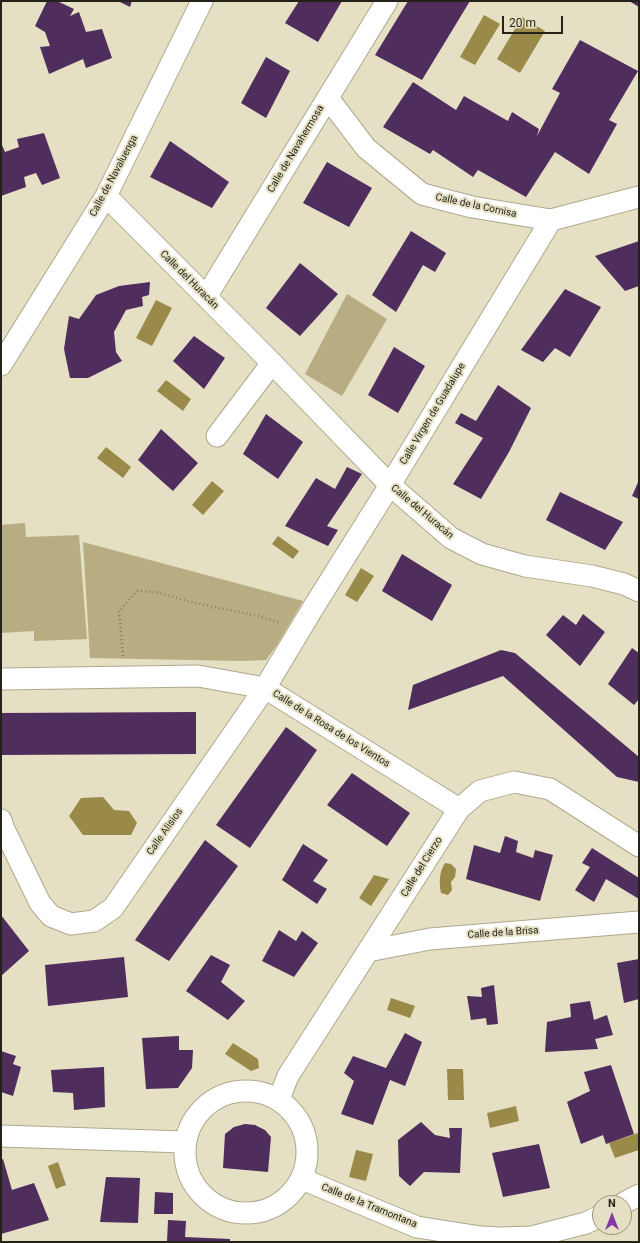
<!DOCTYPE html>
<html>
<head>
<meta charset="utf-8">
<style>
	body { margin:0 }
	#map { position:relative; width:640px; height:1243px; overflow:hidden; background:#e5dfc3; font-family:Roboto,sans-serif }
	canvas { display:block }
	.frame { position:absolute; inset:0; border:2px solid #252319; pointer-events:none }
	.north { position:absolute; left:592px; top:1195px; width:40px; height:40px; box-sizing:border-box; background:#e5dfc3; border:1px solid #98947f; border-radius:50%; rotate:0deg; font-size:11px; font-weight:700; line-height:16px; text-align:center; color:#252319 }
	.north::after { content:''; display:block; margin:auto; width:14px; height:18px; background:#8637a7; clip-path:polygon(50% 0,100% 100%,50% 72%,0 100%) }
	.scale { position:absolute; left:502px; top:16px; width:61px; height:18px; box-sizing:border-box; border:2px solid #252319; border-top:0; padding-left:5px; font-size:12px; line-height:14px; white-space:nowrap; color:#252319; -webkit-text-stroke:3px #e5dfc3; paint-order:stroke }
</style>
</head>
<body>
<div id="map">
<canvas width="640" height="1243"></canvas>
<div class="frame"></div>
<div class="north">N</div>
<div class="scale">20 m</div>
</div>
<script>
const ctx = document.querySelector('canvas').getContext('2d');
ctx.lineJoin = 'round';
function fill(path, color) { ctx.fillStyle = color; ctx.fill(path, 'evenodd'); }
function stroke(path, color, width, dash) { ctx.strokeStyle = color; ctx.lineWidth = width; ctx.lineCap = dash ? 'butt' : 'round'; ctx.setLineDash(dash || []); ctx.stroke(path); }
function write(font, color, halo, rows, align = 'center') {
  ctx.font = font + ' Roboto,sans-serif'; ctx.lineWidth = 4; ctx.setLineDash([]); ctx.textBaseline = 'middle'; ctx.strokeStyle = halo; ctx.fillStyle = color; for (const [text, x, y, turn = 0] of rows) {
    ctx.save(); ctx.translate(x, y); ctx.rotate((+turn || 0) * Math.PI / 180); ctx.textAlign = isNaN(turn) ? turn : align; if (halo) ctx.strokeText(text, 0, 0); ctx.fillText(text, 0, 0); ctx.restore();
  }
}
fill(new Path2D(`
	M347,294L387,319L342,396L305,374Z
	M25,523L26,537L79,535L87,639L34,641V631L1,633V525Z
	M83,542L303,601L277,645L266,660L242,661L90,658Z`), '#b8ad82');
fill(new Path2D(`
	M484,15L500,24L475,65L460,57Z
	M522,17L545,31L520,73L497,59Z
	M156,300L172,308L152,346L136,338Z
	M166,380L191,399L183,411L157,391Z
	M106,447L131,467L123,478L97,458Z
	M212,481L224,491L203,515L192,505Z
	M278,536L299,551L293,559L272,544Z
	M361,568L374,576L357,602L345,595Z
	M103,797L114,810L129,811L137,823L131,835H83L69,816L81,798Z
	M445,863L451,864L456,869L455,877L451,882L452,890L448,895L441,893C439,883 439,872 445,863Z
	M374,875L389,879L371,906L359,898Z
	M391,998L415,1006L410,1018L387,1010Z
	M233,1043L258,1059L259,1068L251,1071L225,1054Z
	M447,1069H463L464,1100H448Z
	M516,1106L519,1121L490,1128L487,1113Z
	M638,1133L639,1137V1150L615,1158L609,1143Z
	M356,1150L373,1154L366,1181L349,1177Z
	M58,1162L66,1185L56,1189L48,1166Z`), '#9a8a49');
fill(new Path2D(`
	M47,1H57L74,9L70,16L79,12L86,32L102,29L112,58L86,68L83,59L49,74L40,47L50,46L45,32L35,26Z
	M118,1H132L130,7Z
	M299,1H342L318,42L285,23Z
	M408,1H470L422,80L375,55Z
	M629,1H639V7Z
	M580,40L638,71L609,120L617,124L589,174L555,152L526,197L478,170L473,177L433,150L430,154L383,127L413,82L456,110L464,96L508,121L512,112L539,129L537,136L560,93L552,89Z
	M266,57L290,71L266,118L241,103Z
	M44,133L60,178L42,185L36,173L24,177L26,187L1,196V146L2,145L5,152L19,147L17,139Z
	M170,141L229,182L212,208L150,177Z
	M327,162L372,188L349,227L303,203Z
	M411,231L446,253L435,272L423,265L396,312L372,295Z
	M639,241V286L625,291L595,256Z
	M300,263L338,294L300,336L266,308Z
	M150,282L149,295L142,297L143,306L126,310L114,332L116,352L122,361L88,378H70L64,349L69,316L79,319L96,295L119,286Z
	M565,289L601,307L570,357L555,348L543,362L521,350Z
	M194,336L225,358L204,389L173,361Z
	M394,347L425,366L398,413L368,395Z
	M498,385L531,408L509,452L481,499L453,484L483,438L455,423L461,413L476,421Z
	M266,414L303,442L278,479L243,454Z
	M161,429L198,463L173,491L138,460Z
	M347,467L362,474L327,526L338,530L328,546L285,526L316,478L335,489Z
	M639,480V499L632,496Z
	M560,492L623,522L605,550L546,520Z
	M402,554L452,585L432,621L382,591Z
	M583,614L605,632L580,666L546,635L563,615L576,625Z
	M632,648L639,653V699L634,705L608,684Z
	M501,650L515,653L639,757V782L617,777L503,676L408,710L413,685Z
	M196,712V754L1,755V713Z
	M286,727L317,750L250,848L216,825Z
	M352,773L410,813L387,846L327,805Z
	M505,836L518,841L516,852L533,858L535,850L553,855L540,901L466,879L474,845L500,853Z
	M205,840L238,866L169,961L135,940Z
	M303,844L328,860L313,881L327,889L317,904L282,880Z
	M592,848L639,878V899L606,879L594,902L575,890L590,867L582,863Z
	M1,915L29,951L1,976Z
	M279,930L296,941L302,931L318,943L294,977L262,961Z
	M211,955L230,965L221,982L245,1001L228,1020L186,991Z
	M124,957L128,997L48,1006L45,965Z
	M639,959V999L624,1003L617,963Z
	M494,985L498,1024L487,1025L486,1018L471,1020L467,996L482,997L481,988Z
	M590,1001L594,1020L607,1015L613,1035L595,1039L598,1049L545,1052L547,1022L571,1017L570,1004Z
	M405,1033L422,1042L405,1086L390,1080L373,1125L341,1114L354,1081L344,1073L353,1056L386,1068Z
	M179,1036V1050H193L192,1068L178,1088L146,1089L142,1038Z
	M1,1051L16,1056L13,1064L21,1067L13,1096L1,1092Z
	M611,1065L634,1134L606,1144L603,1135L581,1144L567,1102L590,1091L584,1072Z
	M104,1067L105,1107L74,1110L73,1093L53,1092L51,1070Z
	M421,1122L435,1135L450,1138L449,1128H462L460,1173L424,1172L410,1186L399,1176L398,1140Z
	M245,1124L255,1125L265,1130L271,1137L268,1172L223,1168L225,1134L234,1127Z
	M539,1144L550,1188L503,1197L492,1153Z
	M3,1159L12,1190L34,1183L49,1220L1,1234V1160Z
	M106,1177L140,1178L138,1223L100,1222Z
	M155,1192L173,1193V1214H154Z
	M168,1220L186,1221L185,1237L230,1239V1242H167Z`), '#4f2e5e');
const minor = new Path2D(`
	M328,98L366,148L422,194L472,207L551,220L639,197
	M106,196L272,363L390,485L451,538L482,554L525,566L592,576L624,584L639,591
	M206,297L387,1
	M1,365L106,196L202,1
	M217,436L272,363
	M1,679L198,676L265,688L459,809
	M1,820L3,827L40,903L51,916L71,924L94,921L113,908L265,688L313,608L390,485L551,220
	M368,951L430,939L639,922
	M185 1152a61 61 0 1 1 122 0a61 61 0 1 1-122 0Z
	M279,1099L288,1076L459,809L480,791L514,782L550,789L639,846
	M1,1136L184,1142
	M302,1179L417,1227L481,1237L500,1238L532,1237L586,1223L600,1216
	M624,1203L639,1195`);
stroke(minor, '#aea88d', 23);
stroke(new Path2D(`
	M123,656L119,611L137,591L156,592L195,603L259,616L280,623`), '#807d6a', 2.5, [1, 3]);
stroke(minor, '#fff', 21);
write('10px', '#252319', '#e5dfc3', [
	["Calle de Navahermosa",296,149,-59],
	["Calle de Navaluenga",114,176,-62],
	["Calle de la Cornisa",476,206,12],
	["Calle del Huracán",189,280,45],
	["Calle Virgen de Guadalupe",433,414,-59],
	["Calle del Huracán",422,512,40],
	["Calle de la Rosa de los Vientos",331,729,32],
	["Calle Alisios",165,832,-55],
	["Calle del Cierzo",422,867,-58],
	["Calle de la Brisa",503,933,-4],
	["Calle de la Tramontana",369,1206,22]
]);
</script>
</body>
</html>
